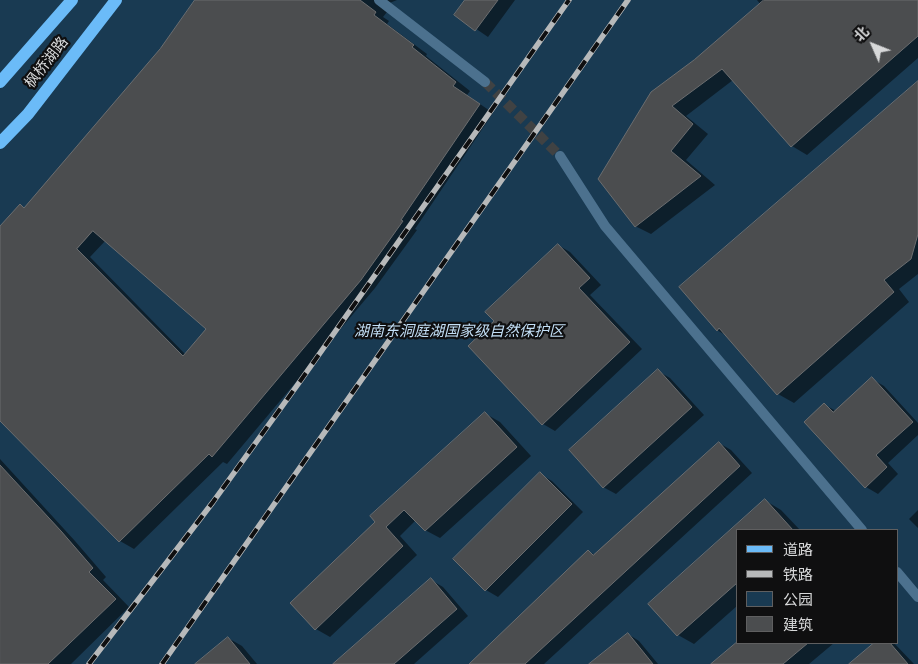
<!DOCTYPE html>
<html>
<head>
<meta charset="utf-8">
<style>
	body { margin:0 }
	#map { position:relative; width:918px; height:664px; overflow:hidden; background:#252728; font-family:"Times New Roman","Noto Sans SC",serif }
	canvas { display:block }
	.legend { position:absolute; left:736px; top:529px; width:162px; height:115px; box-sizing:border-box; background:#0f0f10; border:1px solid #5f5f60; margin:0; padding:6px 9px; list-style:none; font-size:15px; color:#d7d8d9 }
	.legend li { display:flex; align-items:center; gap:10px; height:25px }
	.legend b { width:25px; border:1px solid #5f5f60 }
	.north { position:absolute; left:848px; top:20px; width:50px; height:50px; -webkit-text-stroke:4px #0f0f10; paint-order:stroke; rotate:314deg; font-size:14px; font-weight:700; line-height:20px; text-align:center; color:#d7d8d9 }
	.north::after { content:''; display:block; margin:auto; width:18px; height:22px; background:#d7d8d9; clip-path:polygon(50% 0,100% 100%,50% 72%,0 100%) }
</style>
</head>
<body>
<div id="map">
<canvas width="918" height="664"></canvas>
<ul class="legend">
<li><b style="height:6px;background:#6bbbf8"></b>道路</li>
<li><b style="height:6px;background:#b7b9ba"></b>铁路</li>
<li><b style="height:14px;background:#193a52"></b>公园</li>
<li><b style="height:14px;background:#4b4d4f"></b>建筑</li>
</ul>
<div class="north">北</div>
</div>
<script>
const ctx = document.querySelector('canvas').getContext('2d');
ctx.lineJoin = 'round';
function fill(path, color) { ctx.fillStyle = color; ctx.fill(path, 'evenodd'); }
function stroke(path, color, width, dash) { ctx.strokeStyle = color; ctx.lineWidth = width; ctx.lineCap = dash ? 'butt' : 'round'; ctx.setLineDash(dash || []); ctx.stroke(path); }
function write(font, color, halo, rows, align = 'center') {
  ctx.font = font + ' "Times New Roman","Noto Sans SC",serif'; ctx.lineWidth = 4.5; ctx.setLineDash([]); ctx.textBaseline = 'middle'; ctx.strokeStyle = halo; ctx.fillStyle = color; for (const [text, x, y, turn = 0] of rows) {
    ctx.save(); ctx.translate(x, y); ctx.rotate((+turn || 0) * Math.PI / 180); ctx.textAlign = isNaN(turn) ? turn : align; if (halo) ctx.strokeText(text, 0, 0); ctx.fillText(text, 0, 0); ctx.restore();
  }
}
fill(new Path2D(`
	M0,0H918V664H0ZM737,530H897V643H737Z`), '#193a52');
fill(new Path2D(`
	M196,0H397L387,4V12L383,17L389,21L387,24L427,54L426,56L470,91L467,95L493,113L415,229L417,230L375,288L227,464L223,462L134,549L120,541L0,419V227L25,209L161,50ZM106,240L208,329L186,355L90,257Z
	M467,0H515L488,37L456,15Z
	M757,0H918V58L807,155L792,146L733,80L686,116L708,134L686,160L715,185L651,234L635,226L599,179L695,61L761,5Z
	M918,82V274L899,289L909,302L794,403L778,394L727,336L717,330Z
	M558,245L570,252L601,285L590,295L642,349L555,431L543,424L496,321Z
	M658,371L670,378L704,415L616,494L603,487Z
	M872,379L884,386L918,423V435L888,463L898,474L878,494L866,487L825,405L836,411Z
	M486,414L500,422L531,456L440,538L425,530L416,520L400,536L417,555L330,637L316,629L377,522Z
	M719,443L731,450L752,473L544,664H471L588,551L595,555Z
	M0,459L75,541L106,577L103,580L129,607L71,664H0Z
	M540,474L552,481L583,512L498,597L486,590Z
	M766,501L781,510L800,530H737V606L694,644L678,635L650,604Z
	M918,510V528L909,519Z
	M431,580L443,587L468,616L414,664H348Z
	M628,634L639,641L658,664H597Z
	M228,638L242,646L257,664H198Z
	M738,643H834L809,664H713Z
	M876,643H894L914,664H851Z`), '#0007');
const building = new Path2D(`
	M195,0H360L376,12L374,15L414,45L412,47L456,82L453,86L480,104L401,220L403,221L361,280L212,457L209,454L119,542L0,421V226L20,204L24,208L160,49ZM93,231L206,329L183,356L77,249Z
	M465,0H498L475,31L454,15Z
	M764,0H918V36L791,147L722,69L672,106L693,124L671,151L701,176L635,227L598,179L651,92L694,60Z
	M918,81V234L911,259L884,280L894,292L777,395L719,328L717,331L679,287Z
	M558,244L590,278L579,288L630,342L542,425L468,346L494,321L485,312Z
	M658,369L692,407L603,488L569,450Z
	M872,377L913,422L876,455L887,467L865,488L804,422L824,403L833,412Z
	M485,412L517,447L425,531L404,510L386,527L403,546L315,630L290,603L375,522L370,516Z
	M719,442L740,466L525,664H469L588,550L593,555Z
	M0,465L61,531L93,568L89,572L116,599L48,664H0Z
	M540,472L572,504L485,591L453,559Z
	M765,499L793,530H737V583L677,636L648,604Z
	M431,578L457,609L394,664H333Z
	M628,633L653,664H589Z
	M228,637L250,664H195Z
	M736,643H808L783,664H711Z
	M874,643H890L908,664H849Z`);
fill(building, '#4b4d4f');
stroke(building, '#6b6d6f', 1);
stroke(new Path2D(`
	M485,82L560,156`), '#404243', 10, [10, 5]);
stroke(new Path2D(`
	M379,0L485,82
	M560,156L605,226L862,530
	M897,572L918,597`), '#4c718e', 10);
stroke(new Path2D(`
	M0,82L72,0
	M0,143L28,114L116,0`), '#6bbbf8', 12);
const rail = new Path2D(`
	M89,664L213,502L301,380L569,0
	M162,664L628,0`);
stroke(rail, '#b7b9ba', 5.5);
stroke(rail, '#0f0f10', 4, [11]);
write('15px', '#d7d8d9', '#0f0f10', [
	["枫桥湖路",47,63,-52]
]);
write('italic 15px', '#c3dff6', '#0f0f10', [
	["湖南东洞庭湖国家级自然保护区",459,332]
]);
</script>
</body>
</html>
